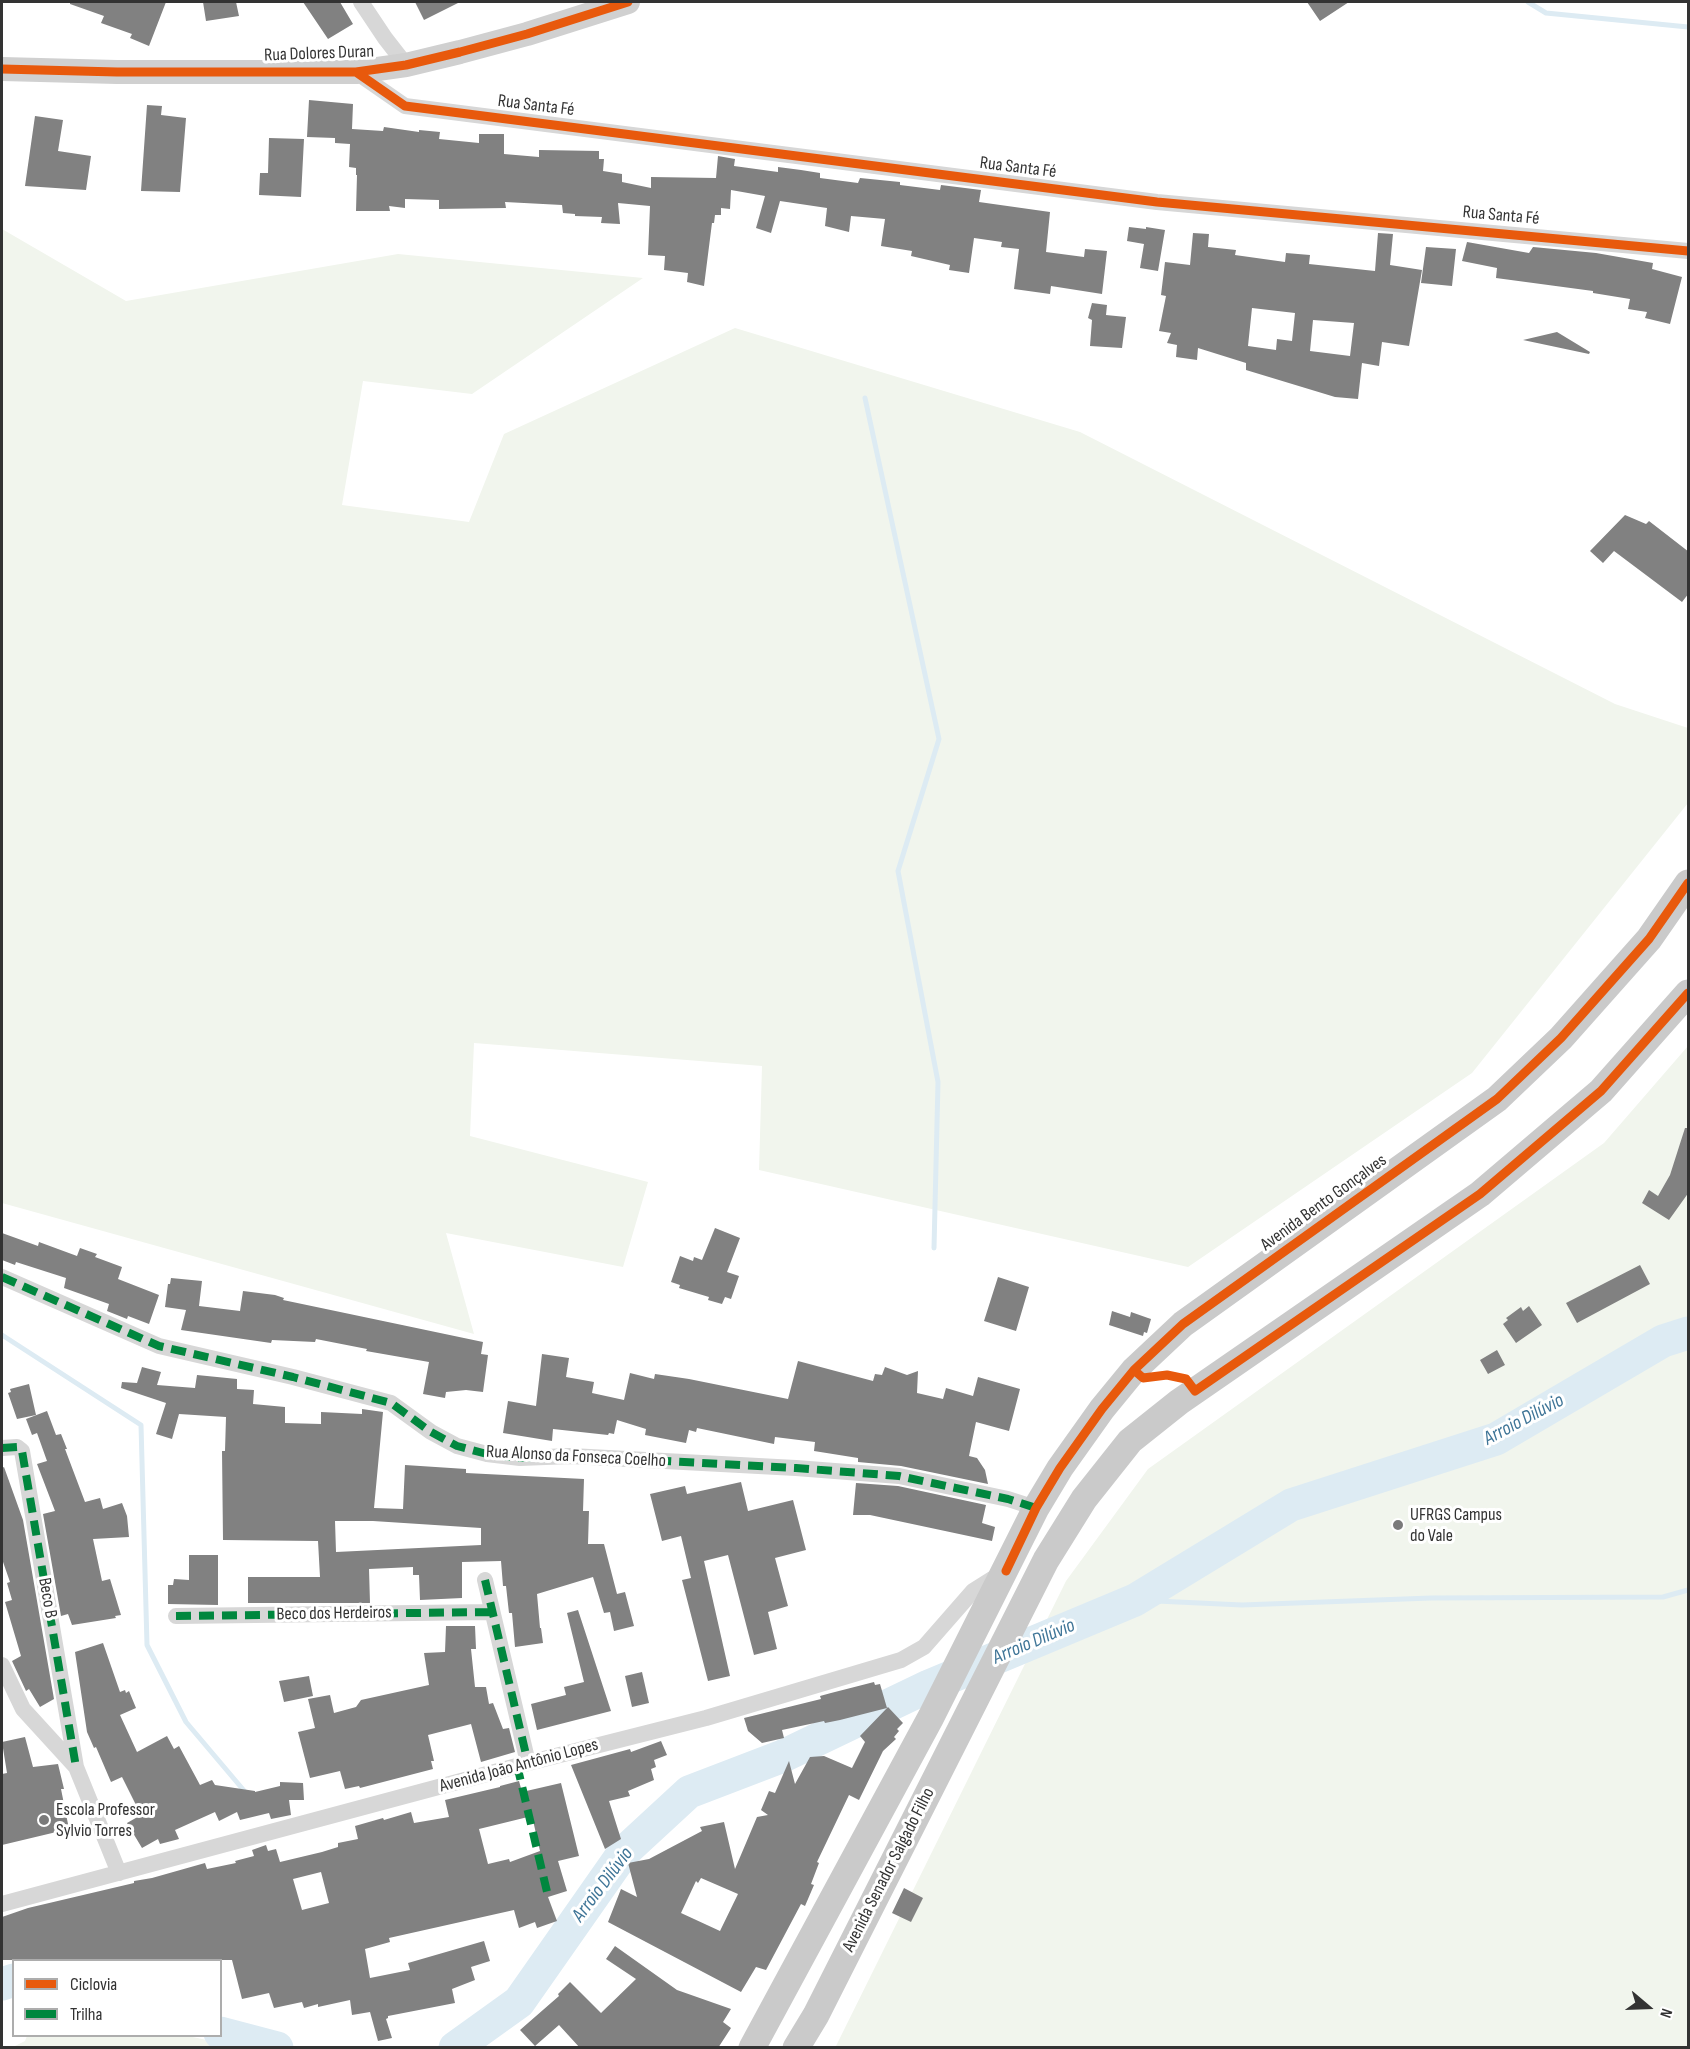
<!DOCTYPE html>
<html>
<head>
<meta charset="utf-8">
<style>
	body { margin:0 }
	#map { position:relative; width:1690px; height:2049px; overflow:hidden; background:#fff; font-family:"Sofia Sans Condensed",sans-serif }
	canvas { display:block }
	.frame { position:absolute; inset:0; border:3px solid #333; pointer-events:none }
	.legend { position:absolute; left:12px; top:1959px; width:210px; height:78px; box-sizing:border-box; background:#fff; border:2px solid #adadad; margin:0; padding:8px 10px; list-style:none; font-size:18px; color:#333 }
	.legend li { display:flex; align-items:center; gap:12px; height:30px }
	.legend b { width:30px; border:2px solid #adadad }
	.north { position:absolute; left:1618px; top:1977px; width:60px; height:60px; -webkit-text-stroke:4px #fff; paint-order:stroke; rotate:109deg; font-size:16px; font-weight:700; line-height:24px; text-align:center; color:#333 }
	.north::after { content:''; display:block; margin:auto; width:21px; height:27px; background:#333; clip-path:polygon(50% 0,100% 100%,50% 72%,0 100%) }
</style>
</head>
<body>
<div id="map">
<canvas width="1690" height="2049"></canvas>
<div class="frame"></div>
<ul class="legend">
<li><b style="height:8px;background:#e8590c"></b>Ciclovia</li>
<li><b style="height:8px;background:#00873e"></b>Trilha</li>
</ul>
<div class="north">N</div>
</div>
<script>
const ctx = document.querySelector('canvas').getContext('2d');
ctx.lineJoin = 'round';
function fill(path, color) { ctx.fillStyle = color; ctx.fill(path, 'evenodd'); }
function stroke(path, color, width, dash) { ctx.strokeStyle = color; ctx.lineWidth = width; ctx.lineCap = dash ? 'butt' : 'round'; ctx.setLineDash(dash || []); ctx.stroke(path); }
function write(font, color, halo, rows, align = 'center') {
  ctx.font = font + ' "Sofia Sans Condensed",sans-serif'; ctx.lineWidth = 6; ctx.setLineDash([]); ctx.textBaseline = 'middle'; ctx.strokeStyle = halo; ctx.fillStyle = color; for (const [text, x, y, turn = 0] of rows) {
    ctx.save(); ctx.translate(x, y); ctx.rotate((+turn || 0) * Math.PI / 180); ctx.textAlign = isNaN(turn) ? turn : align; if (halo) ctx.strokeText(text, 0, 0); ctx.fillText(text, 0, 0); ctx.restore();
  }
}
fill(new Path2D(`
	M2,229L126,301L398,254L643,278L472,394L363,381L342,505L469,522L504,434L735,328L1080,432L1615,704L1688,728V803L1472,1073L1188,1267L759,1170L762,1066L474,1043L470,1136L648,1182L623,1267L446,1233L474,1334L2,1203Z
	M1688,1046V2047L835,2048L1066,1581L1148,1469L1604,1143Z
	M27,2036H188L239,2047H13L25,2041Z`), '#f1f5ed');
stroke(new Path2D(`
	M1528,2L1546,13L1688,27
	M865,398L939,739L898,871L938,1082L934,1248
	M2,1335L141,1425L147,1645L186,1722L246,1793
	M1135,1600L1242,1605L1431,1598L1663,1597L1688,1590`), '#ddebf3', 5);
stroke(new Path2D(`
	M2,1984L14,1980
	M220,2033L277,2048
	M455,2048L519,2002L624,1852L689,1792L783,1756L929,1686L1135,1600L1291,1505L1496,1439L1663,1341L1688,1333`), '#ddebf3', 33);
fill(new Path2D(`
	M70,2H166L149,46L130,38L132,34L101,23L104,16L70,4Z
	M203,2H236L239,16L206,21Z
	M303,2H340L353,24L328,39Z
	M415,2H460L424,20Z
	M1307,2H1349L1320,21Z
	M309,100L353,104L352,129L383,131L384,127L419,132V130L440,132L439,139L479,143V134H504V154L539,157V150L599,151V159H604L603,171L622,174V182L651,188V177L716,178L718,156L735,159L734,166L778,172V167L801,170L820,173V178L858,183L860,178L900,182V185L940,190L941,185L981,190L979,202L1050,212L1046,252L1084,257L1085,249L1107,251L1102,294L1051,286L1050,294L1014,289L1019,249L1001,247L1002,242L974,238L969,273L949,270L950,265L911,256L912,251L881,246L885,219L851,216L849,232L825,226L827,208L780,201L771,233L756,228L765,196L731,190L730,209L721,208V215H715L714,223H712L704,286L687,282L688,273L664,270L665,256L648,255L650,206L618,203L620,224L601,223L602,217L575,216V214L563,213L562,205L505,202L506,208L439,209V200L405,199V208L389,206L390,211H356L357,175H356V168L349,167L350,144L335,143V138L307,137Z
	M147,105L162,106L161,115L186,118L180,192L141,191Z
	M35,116L63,120L58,151L91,156L86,190L25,186Z
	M269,138L304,139L301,197L259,195L260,173H268Z
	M1129,227L1146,229V227L1165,230L1158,271L1140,268L1144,244L1127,241Z
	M1193,233L1209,234L1208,247L1236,250L1235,255L1285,262L1286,253L1310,255L1309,264L1375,271L1378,233L1393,234L1390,265L1422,270L1409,346L1382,342L1379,366L1362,363L1358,399L1335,397L1246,370V363L1198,348L1197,360L1176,357L1177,345L1167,343L1171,333L1159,331L1166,296L1161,295L1165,262L1190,265ZM1252,308L1295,313L1292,341L1277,339L1276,350L1248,346ZM1313,320L1354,323L1350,356L1310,351Z
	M1467,242L1529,253L1533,247L1596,253L1653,263L1652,269L1682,277L1670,324L1645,318L1647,312L1628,309L1630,299L1593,293V291L1496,278L1497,268L1462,261Z
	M1426,247L1456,249L1452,286L1421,283Z
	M1092,303L1107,305L1106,315L1126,317L1122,348L1090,346L1092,320L1088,318Z
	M1557,332L1590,352L1589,354L1523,340Z
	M1625,515L1646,524L1649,521L1689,552V593L1682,602L1614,551L1603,563L1590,551Z
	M1685,1128H1689V1192L1669,1220L1642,1203L1649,1190L1658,1196L1670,1175Z
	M715,1228L740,1238L727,1272L739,1276L731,1299L725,1297L722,1304L708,1300L709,1297L679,1288L680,1285L671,1282L680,1256L693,1261L694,1257L702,1260Z
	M2,1233L38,1246L39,1242L77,1256L80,1248L97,1254L95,1257L122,1267L118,1279L159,1295L149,1324L128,1316L127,1319L107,1311L109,1304L64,1288L66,1278L16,1262L15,1265L2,1260Z
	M1640,1265L1650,1284L1577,1323L1566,1303Z
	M998,1277L1029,1287L1016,1331L984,1321Z
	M171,1278L202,1281L199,1306L240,1311L243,1291L275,1295L284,1298L283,1300L483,1342L481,1354L488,1355L483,1392L466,1390L446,1392L445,1398L423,1394L429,1362L366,1351L367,1349L316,1339L315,1342L272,1340L271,1343L181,1330L186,1310L165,1307L168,1284H170Z
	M1529,1306L1542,1325L1516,1343L1503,1324L1508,1320L1506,1318L1521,1307L1523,1311Z
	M1112,1311L1130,1317L1131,1312L1148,1318L1151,1319L1147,1333L1144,1332L1143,1336L1109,1325Z
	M1497,1350L1505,1365L1488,1374L1480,1360Z
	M542,1354L569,1358L566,1377L594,1382L592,1393L624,1400L630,1373L654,1379L655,1374L689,1379L788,1399L798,1361L873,1381L875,1374L882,1375L885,1367L907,1375L918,1371L917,1393L943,1399L946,1388L973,1396L978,1377L1020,1389L1009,1431L976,1422L969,1456L977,1458L985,1470L988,1484L901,1466L858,1462V1458L814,1451L815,1442L775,1437L774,1444L697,1428L696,1432L689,1430L686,1443L645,1435L646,1429L617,1420L614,1434L609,1433L608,1435L553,1429L552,1441L503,1433L508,1401L536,1406Z
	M142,1367L161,1372L157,1385L195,1388L197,1375L237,1379V1389L254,1390L253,1404L285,1407V1423L321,1424V1412L362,1414V1409L383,1412L374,1508L403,1509L405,1465L466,1469V1473L584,1479L583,1511H589L588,1544H604L617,1594L625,1592L634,1626L614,1631L610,1612L604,1613L593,1577L537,1594L540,1628H541L543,1643L515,1647L512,1613H509L506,1586H503L501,1561L462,1562V1598L420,1600L419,1575H413V1567L369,1569L370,1603H248V1577H320L318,1541L223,1540L222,1451H225L226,1417L179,1414L172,1439L156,1434L166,1403L121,1388L122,1382L137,1383ZM374,1514L373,1521L481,1528V1545L336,1552L335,1521H373Z
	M29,1384L36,1415L17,1419L8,1393L11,1392L10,1389Z
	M47,1411L56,1435L61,1434L67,1449H65L85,1502L100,1498L103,1509L122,1503L127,1516L129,1537L93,1539L102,1581L110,1579L121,1615L115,1616L116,1618L72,1625L68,1614L61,1616L43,1514L55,1511L37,1464L47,1461L37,1433L32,1435L26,1419Z
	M4,1467L23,1520L54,1699L40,1707L29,1689L26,1691L12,1661L21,1656L5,1602L12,1600L7,1583L10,1582L2,1559V1468Z
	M741,1482L748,1511L793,1500L806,1550L775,1558L788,1606L768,1612L777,1649L754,1655L728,1555L704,1561L730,1676L708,1681L682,1580L691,1578L681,1536L662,1541L650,1494L685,1486L687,1494Z
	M856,1483L898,1486L986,1505L982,1523L995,1527L992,1541L870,1515H853Z
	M189,1555H218V1605L168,1604V1585H173L174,1579L189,1580Z
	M578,1610L611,1711L537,1730L531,1704L566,1695L564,1687L584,1682L567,1613Z
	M446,1626H475L476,1649H471L475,1687H486L489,1704L493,1703L503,1729L509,1728L515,1752L481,1762L471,1724L428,1735L434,1761H431L433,1769L360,1788L359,1786L345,1789L340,1771L310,1778L298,1732L315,1728L308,1699L330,1695L334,1713L356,1707L361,1700L429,1685L424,1653L445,1652Z
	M103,1643L120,1692L125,1690L126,1693L129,1691L136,1708L120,1715L137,1752L167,1736L174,1749L179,1746L200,1785L212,1780L215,1785L255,1791V1792L280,1786V1782L303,1783L304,1800H289L291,1815L271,1819L269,1813L240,1820L237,1812L219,1821L215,1812L175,1830L179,1839L160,1844L158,1839L142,1848L127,1823L141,1815L122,1777L111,1782L96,1747L94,1748L87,1732L75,1652Z
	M642,1672L649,1703L632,1707L625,1676Z
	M309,1676L313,1696L284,1702L279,1681Z
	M874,1682L875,1685L880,1684L887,1708L840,1720L825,1723L824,1721L782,1730L784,1738L762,1743L748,1731L744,1718L821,1699L820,1696L831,1693Z
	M888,1707L903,1723L897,1729L899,1731L894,1737L896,1739L883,1751L859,1800L849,1795L817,1862L819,1863L811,1884L814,1885L805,1906L801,1904L766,1970L756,1967L741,1992L608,1922L621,1889L637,1897L628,1863L649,1859L702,1831L700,1827L724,1822L735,1869L757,1817L768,1815L761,1810L769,1791L775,1793L789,1761L795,1784L810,1757L824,1756L852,1768L865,1742L860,1736ZM701,1878L738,1894L720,1931L681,1913L696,1881L698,1883Z
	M25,1737L33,1767L58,1764L64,1789H61L69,1829L2,1845V1774L7,1773L2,1742Z
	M661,1741L667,1755L654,1760L656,1767L651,1769L654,1780L628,1791L630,1796L609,1801L621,1839L605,1849L571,1765L630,1749L631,1752Z
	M519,1781L522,1792L561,1783L579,1856L558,1861L567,1891L548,1897L557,1921L537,1928L535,1922L519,1928L514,1910L389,1938L390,1942L365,1949L370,1978L410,1970L408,1963L484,1941L490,1961L471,1967L475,1980L452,1989L455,2003L388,2016V2018L386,2019L392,2038L378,2041L370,2012L352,2015L350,2000L318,2007V2004L304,2008L302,2002L274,2008L269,1993L242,1999L232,1960H2V1917L28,1908L134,1883V1881L152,1878L205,1863L207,1869L236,1863L235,1861L254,1856L252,1850L266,1845L268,1851L276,1849L280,1862L322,1852L338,1847V1843L358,1839L355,1826L383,1818L384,1820L411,1812L414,1823L449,1817L445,1800L500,1787V1786ZM532,1816L540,1851L510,1862L509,1859L488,1864L479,1829ZM321,1872L329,1903L302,1910L293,1879Z
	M904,1888L923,1898L911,1922L892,1913Z
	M615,1946L677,1990L731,2009L723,2022L731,2028L718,2048H580L559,2025L535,2046L520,2030L559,1996L558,1994L570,1982L601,2013L636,1979L606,1959Z`), '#818181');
stroke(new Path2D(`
	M361,2L385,38L406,65
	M356,72L405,106L1157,202L1688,251
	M2,1277L159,1346L293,1377L391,1403L431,1432L457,1446L487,1454L520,1458L571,1456L796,1468L899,1476L1008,1499L1036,1508
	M2,1448L17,1447L22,1451L76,1767
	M485,1580L528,1763
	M176,1616L492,1612
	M2,1665L23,1709L76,1767L119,1873
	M2,1904L528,1763L706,1718L901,1660L924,1647L973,1591L1000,1574`), '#d7d7d7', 16);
stroke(new Path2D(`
	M2,69L117,72H356L406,65L460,52L527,34L628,2`), '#d0d0d0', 24);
stroke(new Path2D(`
	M752,2048L931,1717L1036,1508L1060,1468L1102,1409L1134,1370L1183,1324L1497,1099L1561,1038L1649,939L1688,883
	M796,2048L816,2015L1046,1560L1084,1499L1130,1441L1179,1402L1480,1194L1601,1091L1688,993`), '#cacaca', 27);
stroke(new Path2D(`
	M2,1277L159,1346L293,1377L391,1403L431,1432L457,1446L487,1454L520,1458L571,1456L796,1468L899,1476L1008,1499L1036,1508
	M2,1448L17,1447L22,1451L76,1767
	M485,1580L528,1763
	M176,1616L492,1612
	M517,1765L548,1896`), '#00873e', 8, [15, 8]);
stroke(new Path2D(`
	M2,69L117,72H356L406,65L460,52L527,34L628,2
	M356,72L405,106L1157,202L1688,251
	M1134,1370L1143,1378L1167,1375L1186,1379L1195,1391L1480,1194L1601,1091L1688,993
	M1006,1571L1036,1508L1060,1468L1102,1409L1134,1370L1183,1324L1497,1099L1561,1038L1649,939L1688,883`), '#e8590c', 9);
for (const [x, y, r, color] of [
	[1398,1525,6,"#7a7a7a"],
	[44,1820,6,"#7a7a7a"]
]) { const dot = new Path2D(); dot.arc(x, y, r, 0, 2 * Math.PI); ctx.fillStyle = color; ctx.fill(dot); stroke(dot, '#fff', 2); }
write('18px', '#333', '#fff', [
	["Rua Dolores Duran",319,54,-2],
	["Rua Santa Fé",536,106,7],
	["Rua Santa Fé",1018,168,7],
	["Rua Santa Fé",1501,216,5],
	["Avenida Bento Gonçalves",1324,1203,-36],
	["Rua Alonso da Fonseca Coelho",576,1457,3],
	["Beco B",47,1598,80],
	["Beco dos Herdeiros",334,1614,-1],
	["Avenida João Antônio Lopes",519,1766,-15],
	["Avenida Senador Salgado Filho",889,1870,-63]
]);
write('18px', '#333', '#fff', [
	["UFRGS Campus",1410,1515],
	["do Vale",1410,1536],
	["Escola Professor",56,1810],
	["Sylvio Torres",56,1831]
], 'left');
write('italic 20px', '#3f7597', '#fff', [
	["Arroio Dilúvio",1524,1420,-28],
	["Arroio Dilúvio",1034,1642,-23],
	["Arroio Dilúvio",603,1885,-53]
]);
</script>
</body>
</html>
